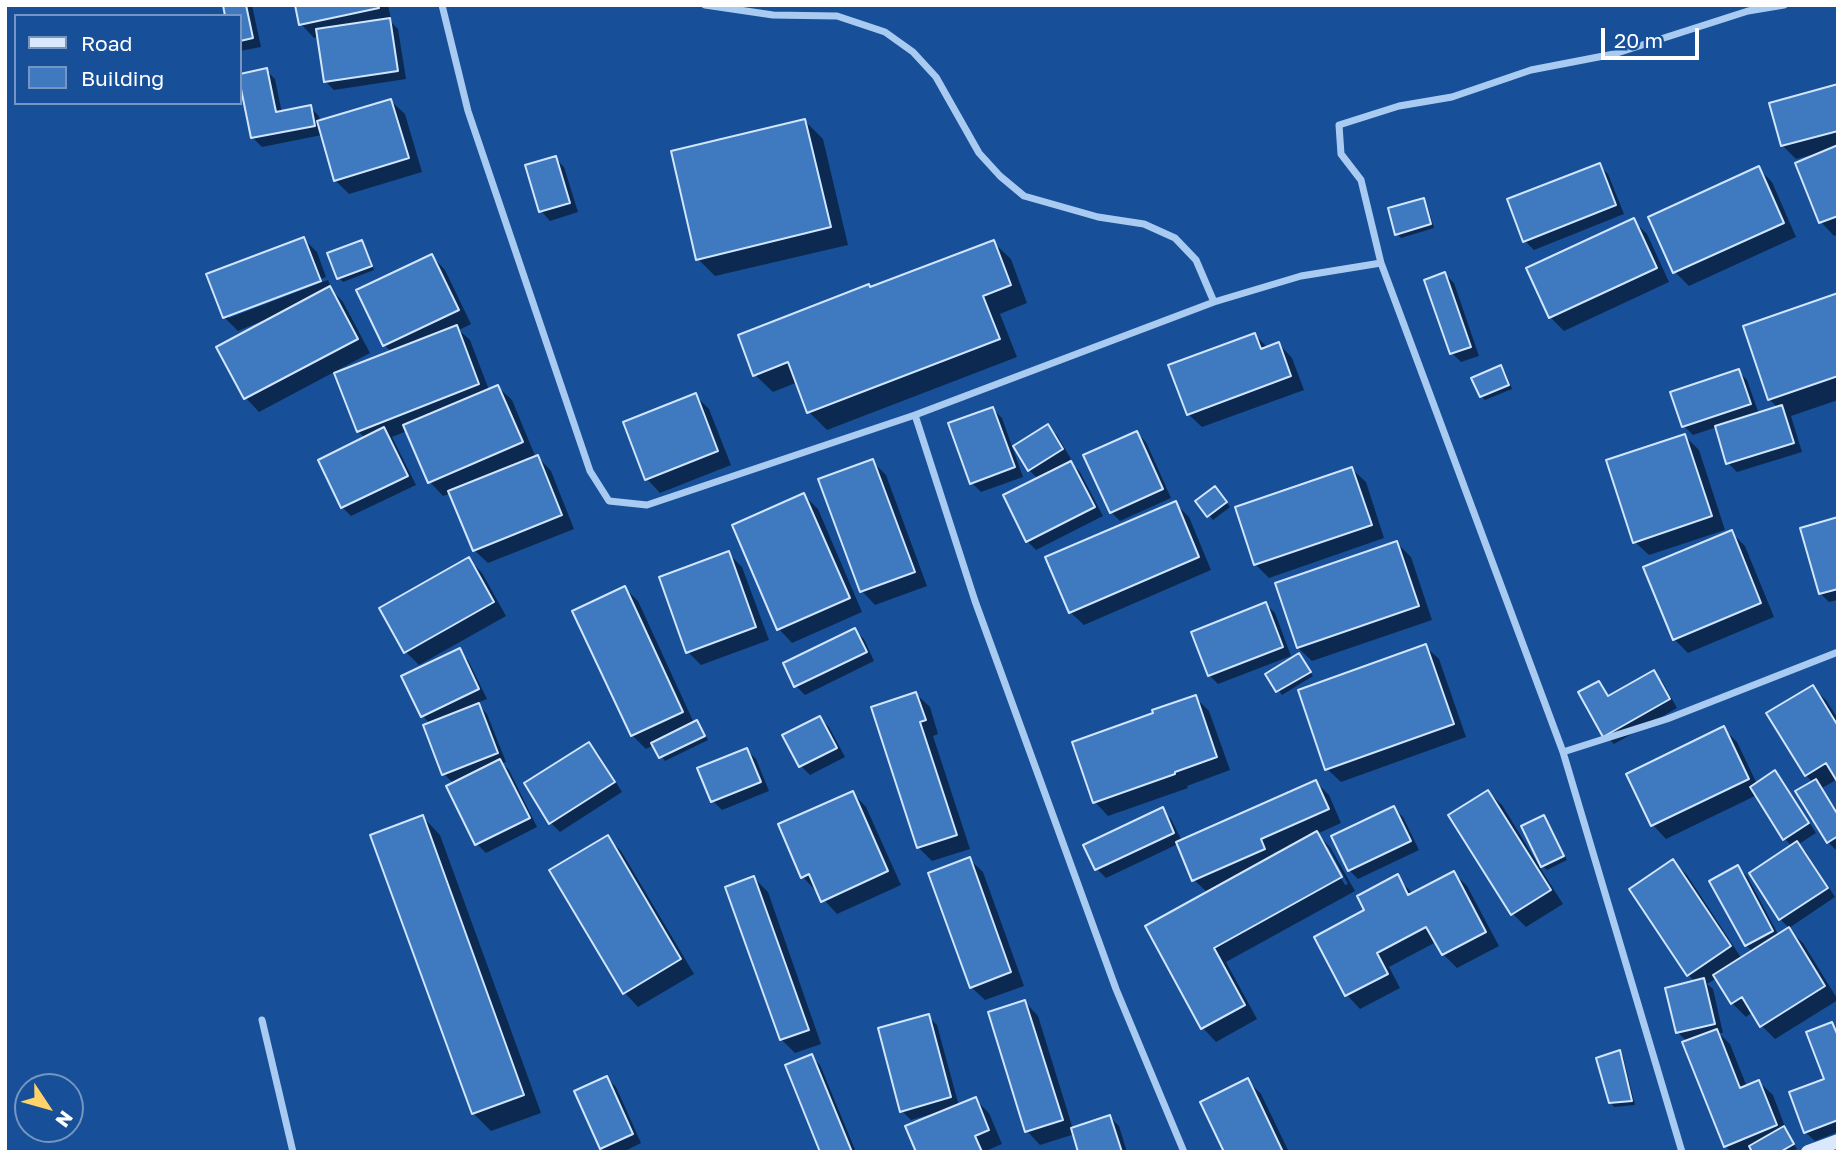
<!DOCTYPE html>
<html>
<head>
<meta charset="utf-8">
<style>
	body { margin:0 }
	#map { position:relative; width:1843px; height:1157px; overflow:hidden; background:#175098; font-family:"Golos Text",sans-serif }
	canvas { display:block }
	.frame { position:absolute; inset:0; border:7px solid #fff; pointer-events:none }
	.legend { position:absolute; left:14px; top:14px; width:228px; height:91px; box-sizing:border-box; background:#175098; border:2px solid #7496c1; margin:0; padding:9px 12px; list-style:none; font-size:21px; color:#fff }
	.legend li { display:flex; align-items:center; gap:14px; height:35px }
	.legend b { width:35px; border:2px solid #7496c1 }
	.north { position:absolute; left:14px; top:1073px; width:70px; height:70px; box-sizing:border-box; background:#175098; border:2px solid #7496c1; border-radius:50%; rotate:126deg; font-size:19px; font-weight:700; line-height:28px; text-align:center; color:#fff }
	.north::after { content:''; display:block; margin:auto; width:24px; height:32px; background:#ffd36a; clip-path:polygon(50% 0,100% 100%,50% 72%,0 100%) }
	.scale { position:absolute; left:1601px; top:28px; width:98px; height:32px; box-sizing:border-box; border:4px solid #fff; border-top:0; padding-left:9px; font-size:21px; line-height:24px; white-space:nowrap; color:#fff; -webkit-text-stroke:5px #175098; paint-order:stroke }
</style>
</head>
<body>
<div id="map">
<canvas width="1843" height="1157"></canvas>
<div class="frame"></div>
<ul class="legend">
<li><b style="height:9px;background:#d9e8fc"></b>Road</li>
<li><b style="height:19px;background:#3f79bf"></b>Building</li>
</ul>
<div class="north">N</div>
<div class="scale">20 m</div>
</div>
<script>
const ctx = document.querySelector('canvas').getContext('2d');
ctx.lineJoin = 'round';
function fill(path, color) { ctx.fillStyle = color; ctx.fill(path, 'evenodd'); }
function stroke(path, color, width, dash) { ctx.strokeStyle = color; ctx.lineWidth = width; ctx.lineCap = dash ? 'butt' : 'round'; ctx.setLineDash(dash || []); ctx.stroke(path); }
fill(new Path2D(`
	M224,5H252L261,47L240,51V16Z
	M297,5H388L392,23L398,29L406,79L334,90L325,81L319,37L314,38L301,24Z
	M266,70L275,79L282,113L310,107L319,116L320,122L391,101L405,114L422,172L349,194L335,180L322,135L262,147L253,138L240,76Z
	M1838,86V234L1834,236L1821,222L1811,155L1796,159L1783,146Z
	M805,121L823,139L848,245L715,276L698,259Z
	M555,158L564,167L578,212L550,221L541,211Z
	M1599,165L1608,174L1624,214L1534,250L1525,241Z
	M1758,168L1772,182L1796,237L1689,286L1675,272L1650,218Z
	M1423,200L1427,204L1434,228L1401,238L1397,234Z
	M1634,221L1647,234L1669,282L1564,331L1550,317Z
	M304,239L317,252L326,277L229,314V318L328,280L332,290L343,302L370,353L259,412L246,398L218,347L263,324L262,321L238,331L224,317Z
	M361,242L365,246L374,270L343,282L339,278Z
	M993,242L1011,259L1027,303L1000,314L1017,357L827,430L809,412L798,382L773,392L755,375L871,288Z
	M432,256L445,270L471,324L459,330L470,340L489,390L498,387L512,400L536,458L538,457L551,471L574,529L488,563L474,550L451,493L443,496L430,482L407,431L392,437L416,485L351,516L342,507L365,438L358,431L392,352L384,345Z
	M1445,274L1454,283L1479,356L1461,362L1452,353Z
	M1838,295V400L1791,416L1802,452L1737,472L1728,463L1717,427L1693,435L1684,426L1738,371L1747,380L1759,414L1778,408L1769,399Z
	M1255,335L1268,348L1279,344L1292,358L1304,390L1202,427L1188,414Z
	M1501,367L1505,371L1512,389L1485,400L1481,396Z
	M695,395L709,409L731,465L660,493L647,479Z
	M993,409L1002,418L1023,477L981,492L972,483L950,424Z
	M1048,427L1057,435L1071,459L1069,460L1080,472L1103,516L1036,550L1027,541L1038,479L1029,470L1015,447Z
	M1137,433L1146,442L1171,498L1120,521L1111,512Z
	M1685,436L1699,450L1725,530L1649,555L1635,542Z
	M872,461L886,475L927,586L875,605L862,591L821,480Z
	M1352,469L1366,482L1384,538L1269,578L1255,564Z
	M1219,492L1230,507L1213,520L1198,501Z
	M804,495L818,509L862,612L792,643L779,629Z
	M1175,503L1189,517L1211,570L1084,625L1070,612Z
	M1838,519V600L1829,602L1820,593Z
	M1731,532L1745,546L1774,617L1688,653L1674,639Z
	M1397,543L1411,557L1432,620L1312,661L1298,648Z
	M728,553L742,567L769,640L701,665L688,652Z
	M469,559L482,573L506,616L419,665L406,652Z
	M625,588L638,601L694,723L697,722L701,726L708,740L665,761L654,745L646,749L632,735L574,611Z
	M1266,604L1275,613L1291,656L1218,684L1209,675Z
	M855,630L864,639L874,661L805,695L796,686Z
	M1425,646L1439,659L1466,737L1341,782L1327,769Z
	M459,651L468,660L487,699L477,703L487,714L506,762L502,763L509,770L537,827L486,853L477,844L454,784L444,774L430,724L423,716L404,677Z
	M1299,655L1313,676L1282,695L1267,674Z
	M1653,672L1662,681L1677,708L1614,744L1605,735L1599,683L1610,697Z
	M1813,687L1826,700L1838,719V779L1822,788L1838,812L1837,851L1828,842L1813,783L1806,775Z
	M916,694L930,707L938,734L933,736L970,849L932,861L918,847Z
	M1195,697L1209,711L1230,770L1187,786L1188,788L1108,816L1095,802Z
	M820,718L829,727L845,757L810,775L801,766Z
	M1724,729L1737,742L1757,784L1775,773L1784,782L1816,833L1799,844L1806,852L1835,897L1789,928L1780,919L1792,846L1785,839L1757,795L1666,839L1653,825L1629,775Z
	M589,744L598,753L622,792L560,832L551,823Z
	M747,750L756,759L769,791L722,810L713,801Z
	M1316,782L1329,795L1341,823L1317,834L1330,847L1355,891L1226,962L1257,1019L1216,1042L1203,1028L1147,927L1208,893L1194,880L1178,844L1106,878L1097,869L1085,846L1162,810L1171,819L1182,841ZM1324,847H1328L1348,884L1345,885ZM1283,849L1284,851L1274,857V853Z
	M1488,792L1502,805L1538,864L1541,863L1544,817L1548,821L1567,860L1547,870L1541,865L1539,866L1563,904L1526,927L1513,914Z
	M853,793L866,807L901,885L837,914L803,877Z
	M1394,808L1403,817L1419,850L1358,879L1349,870Z
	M423,817L440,835L541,1113L491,1131L473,1113Z
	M607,837L621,851L694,974L638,1007L625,993L552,871Z
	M969,859L983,872L1024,986L985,1000L971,987Z
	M1673,861L1687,875L1742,959L1753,952L1746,945L1712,881L1738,867L1747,876L1779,936L1789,930L1803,943L1838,1000L1775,1039L1762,1026L1753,1012L1746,1017L1732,1003L1717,978L1707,984L1713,989L1723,1033H1719L1730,1044L1747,1087L1759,1082L1773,1095L1787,1132L1797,1149L1791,1152H1731L1725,1146L1688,1042L1677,1032L1696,982L1688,975Z
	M1454,873L1467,886L1499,946L1457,968L1443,954L1436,942L1389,967L1400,988L1360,1009L1347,995L1316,937L1366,910L1397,877L1413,894Z
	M754,878L768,892L821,1044L795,1053L781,1039Z
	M1025,1002L1038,1016L1073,1129L1110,1117L1119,1126L1127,1152H1080L1075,1134L1040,1145L1027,1131Z
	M928,1016L937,1025L959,1106L975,1099L989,1113L1002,1144L988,1150L989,1152H918L936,1115L935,1113L911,1120L902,1111Z
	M1832,1024L1838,1029V1132L1815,1141L1805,1132L1826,1080Z
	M1619,1052L1623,1056L1635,1105L1614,1107L1610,1102Z
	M811,1056L820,1065L856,1152H822Z
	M607,1078L616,1087L641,1143L623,1152H605L601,1148Z
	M1247,1080L1261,1094L1289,1152H1226Z`), '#0007');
const building = new Path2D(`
	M223,5H246L253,38L240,41V16H225Z
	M295,5H378L379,8L299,25Z
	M390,18L398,71L324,82L316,29Z
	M267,68L276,112L311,105L315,126L251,138L240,84V74Z
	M1838,84V131L1781,146L1769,103Z
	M391,99L409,158L334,181L317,121Z
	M805,119L831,227L696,260L671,151Z
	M1838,145V216L1819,223L1795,163Z
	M556,156L570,203L539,212L525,165Z
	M1600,163L1616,205L1523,242L1507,199Z
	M1759,166L1784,223L1673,273L1648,217Z
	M1424,198L1431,224L1395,235L1388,208Z
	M1634,218L1657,268L1549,318L1526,268Z
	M304,237L321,281L223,318L206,274Z
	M362,240L372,266L337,279L327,253Z
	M994,240L1011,285L983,296L1000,339L807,413L788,362L753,376L738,335L869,284L870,287Z
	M432,254L459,310L383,346L356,290Z
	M1445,272L1471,347L1450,354L1424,280Z
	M330,286L358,339L244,399L216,347Z
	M1838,293V376L1768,400L1743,326Z
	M457,325L479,384L357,432L334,373Z
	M1255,333L1261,349L1279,342L1291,376L1187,415L1168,365Z
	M1501,365L1509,385L1480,397L1471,378Z
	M1739,369L1751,404L1682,427L1670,392Z
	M498,385L523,442L428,483L403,425Z
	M696,393L718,451L645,480L623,422Z
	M1782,405L1794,443L1726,464L1715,426Z
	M993,407L1015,467L970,484L948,423Z
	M1048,424L1063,449L1028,471L1013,446Z
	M384,427L408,476L341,508L318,460Z
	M1137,431L1163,489L1110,513L1083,455Z
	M1685,434L1712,516L1633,543L1606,460Z
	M538,455L562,515L473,551L448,491Z
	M873,459L915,572L860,592L818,479Z
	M1071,461L1095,507L1026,542L1003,495Z
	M1352,467L1372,525L1254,565L1235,507Z
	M1215,486L1227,502L1207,517L1195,501Z
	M804,493L850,598L777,630L732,525Z
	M1176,501L1199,557L1069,613L1045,557Z
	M1838,517V589L1819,594L1800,528Z
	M1732,530L1761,603L1673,640L1643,567Z
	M1397,541L1419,606L1297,648L1275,583Z
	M729,551L756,627L686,653L659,577Z
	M469,557L494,602L404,653L379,608Z
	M625,586L683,712L631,736L572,611Z
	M1266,602L1283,647L1208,676L1191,632Z
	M855,628L867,652L794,687L783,663Z
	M1426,644L1454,724L1325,770L1298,690Z
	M460,648L479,689L421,717L401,676Z
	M1299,653L1311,672L1276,692L1265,674Z
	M1654,670L1670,699L1603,737L1578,692L1599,681L1608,696Z
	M1813,685L1838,726V783L1826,763L1805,776L1766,713Z
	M916,692L926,720L920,722L957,835L917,848L871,707Z
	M1196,695L1217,757L1175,772V774L1093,803L1072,742L1153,713L1152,710Z
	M479,703L498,753L442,775L423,725Z
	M820,716L837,748L799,767L782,735Z
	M697,720L705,736L659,758L651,743Z
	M1724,726L1749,779L1651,826L1626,774Z
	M589,742L615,782L549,824L524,783Z
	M747,748L761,782L711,802L697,768Z
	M500,759L530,818L475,845L446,786Z
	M1775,770L1809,823L1783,840L1750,787Z
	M1816,779L1838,815V836L1827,843L1795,791Z
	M1316,780L1329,809L1261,839L1265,849L1192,881L1176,842Z
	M1488,790L1551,890L1511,915L1448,815Z
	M853,791L888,871L821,902L809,874L801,878L778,824Z
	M1394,806L1411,841L1348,871L1331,836Z
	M1163,807L1174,833L1095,870L1083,845Z
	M423,815L524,1095L472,1114L370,835Z
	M1544,815L1564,856L1541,867L1521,826Z
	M1317,831L1342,877L1214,948L1245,1005L1201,1029L1145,926Z
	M608,835L681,959L623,994L549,870Z
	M1797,841L1828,888L1779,920L1749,873Z
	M970,857L1011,972L970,988L928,873Z
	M1673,859L1731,946L1687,976L1629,889Z
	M1738,865L1773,931L1745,946L1709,881Z
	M1454,871L1486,932L1442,955L1426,927L1377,953L1388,974L1345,996L1314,937L1364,910L1357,896L1398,874L1408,895Z
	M754,876L809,1030L780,1040L725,887Z
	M1789,927L1825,986L1760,1027L1742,997L1731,1004L1713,975Z
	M1704,978L1715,1024L1676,1033L1665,988Z
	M1025,1000L1063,1120L1025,1132L988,1012Z
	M929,1014L951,1097L900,1112L878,1028Z
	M1832,1022L1838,1036V1120L1804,1133L1789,1092L1824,1079L1806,1032Z
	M1717,1029L1740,1088L1759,1080L1777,1125L1724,1147L1682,1042Z
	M1620,1050L1632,1101L1609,1103L1596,1058Z
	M812,1054L852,1152H820L785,1065Z
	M607,1076L633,1134L600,1149L574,1091Z
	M1248,1078L1283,1152H1224L1200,1102Z
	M976,1097L989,1130L975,1136L982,1152H916L905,1126Z
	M1110,1115L1122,1152H1078L1071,1128Z
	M1784,1126L1794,1144L1780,1152H1752L1749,1146Z`);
fill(building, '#3f79bf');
stroke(building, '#d1e5fc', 2);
stroke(new Path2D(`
	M442,5L468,111L590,471L609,501L647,505L915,415L1214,302L1301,276L1381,263
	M705,5L773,15L837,16L885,32L913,52L936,77L979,153L1000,176L1024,196L1098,217L1144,224L1175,238L1196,260L1214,302
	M915,415L975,601L1116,989L1184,1152
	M1563,752L1667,719L1838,652
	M262,1020L293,1152
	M1682,1152L1563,752L1381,263L1361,180L1341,154L1339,125L1399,106L1452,97L1531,70L1614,54L1748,11L1784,5`), '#aacbf1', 7);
stroke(new Path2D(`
	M1808,1152L1838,1141`), '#d9e8fc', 14);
</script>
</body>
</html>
